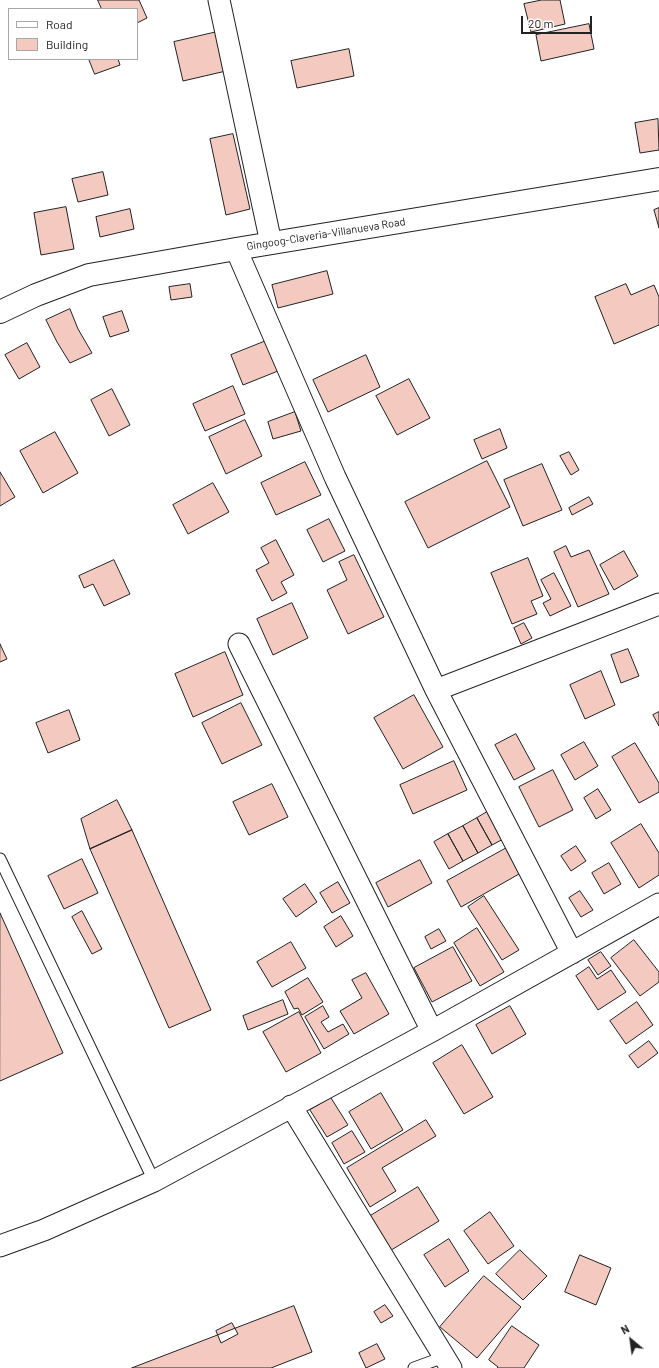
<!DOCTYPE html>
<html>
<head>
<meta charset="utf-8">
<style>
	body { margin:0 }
	#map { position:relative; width:659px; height:1368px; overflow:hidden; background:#fff; font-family:Barlow,sans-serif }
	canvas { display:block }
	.legend { position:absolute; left:8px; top:8px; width:130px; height:52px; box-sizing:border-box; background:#fff; border:1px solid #a7a7a7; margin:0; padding:5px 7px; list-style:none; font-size:12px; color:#222 }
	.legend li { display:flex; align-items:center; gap:8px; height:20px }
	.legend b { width:20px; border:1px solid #a7a7a7 }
	.north { position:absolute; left:611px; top:1320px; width:40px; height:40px; -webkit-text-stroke:3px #fff; paint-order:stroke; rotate:331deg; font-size:11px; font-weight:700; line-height:16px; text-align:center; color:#222 }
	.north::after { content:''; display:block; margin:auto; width:14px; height:18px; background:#222; clip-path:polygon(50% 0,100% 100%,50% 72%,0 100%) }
	.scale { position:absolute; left:521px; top:16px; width:71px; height:18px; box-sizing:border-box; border:2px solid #222; border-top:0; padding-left:5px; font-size:12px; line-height:14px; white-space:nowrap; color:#222; -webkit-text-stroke:3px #fff; paint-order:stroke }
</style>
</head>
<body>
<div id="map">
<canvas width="659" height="1368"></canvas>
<ul class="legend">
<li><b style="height:5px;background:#fff"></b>Road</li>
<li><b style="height:11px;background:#f3c9c0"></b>Building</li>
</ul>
<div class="north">N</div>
<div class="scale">20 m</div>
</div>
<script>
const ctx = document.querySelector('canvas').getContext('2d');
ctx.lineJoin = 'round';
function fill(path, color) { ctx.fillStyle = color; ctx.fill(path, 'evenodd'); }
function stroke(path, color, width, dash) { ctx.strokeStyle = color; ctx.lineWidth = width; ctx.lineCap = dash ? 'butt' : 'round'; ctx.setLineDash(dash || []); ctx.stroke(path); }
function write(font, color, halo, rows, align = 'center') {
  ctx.font = font + ' Barlow,sans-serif'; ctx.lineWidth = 3; ctx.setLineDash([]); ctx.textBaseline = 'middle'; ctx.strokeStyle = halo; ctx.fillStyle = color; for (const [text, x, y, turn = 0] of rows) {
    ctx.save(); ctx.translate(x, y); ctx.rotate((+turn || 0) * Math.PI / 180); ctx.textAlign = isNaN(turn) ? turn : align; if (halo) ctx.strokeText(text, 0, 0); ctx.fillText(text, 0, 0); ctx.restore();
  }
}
const building = new Path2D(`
	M98,0H139L147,18L137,23V9H102Z
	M542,0H560L565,24L531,32L524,4Z
	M589,24L594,49L541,61L536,35Z
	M217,32L226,71L183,81L174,42Z
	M349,49L354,76L297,88L291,61Z
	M89,59H118L120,65L95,74Z
	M658,119L659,150L640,153L635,123Z
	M233,134L250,209L226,215L210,139Z
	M103,172L108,195L78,202L72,179Z
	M66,207L74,249L41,255L34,213Z
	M659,208V228L654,210Z
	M130,209L134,229L100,237L96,217Z
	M327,271L333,294L278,308L272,285Z
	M190,284L192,297L171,300L169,287Z
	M626,284L631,295L654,285L659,297V325L614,344L595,297Z
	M70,309L78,329L92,353L70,363L57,342L46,320Z
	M122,311L129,331L110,337L103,317Z
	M271,339L283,369L243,385L231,355Z
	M27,343L40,367L19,379L5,355Z
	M366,355L380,387L328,412L313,380Z
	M409,379L430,418L397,435L376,396Z
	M233,386L245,414L205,431L193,404Z
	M112,389L130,425L109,436L91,400Z
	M295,412L301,431L273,439L268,422Z
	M245,420L262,456L226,474L209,437Z
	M500,429L507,448L482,459L474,440Z
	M55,432L78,473L43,493L20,451Z
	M569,452L579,470L571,475L560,456Z
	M487,461L510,507L428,548L405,502Z
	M305,462L321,495L276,515L261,483Z
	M542,464L562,510L523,526L504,480Z
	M0,472L15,497L0,506Z
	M213,483L229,512L188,534L173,505Z
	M589,497L593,504L572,515L569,508Z
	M329,519L345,551L323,562L307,530Z
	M276,540L294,575L281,582L287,593L272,601L256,570L269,563L261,548Z
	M566,546L571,557L589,550L609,594L578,607L554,552Z
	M624,551L638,576L614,590L600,565Z
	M354,555L384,617L348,634L327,590L347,580L339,562Z
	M528,558L543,596L531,601L537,614L512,624L491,573Z
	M114,560L130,594L104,606L93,584L84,588L79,576Z
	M554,573L571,606L550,616L543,603L551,599L541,580Z
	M292,603L308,638L273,655L257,619Z
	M524,623L532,638L521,644L514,628Z
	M0,644L7,659L0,662Z
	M628,649L639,676L621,683L611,655Z
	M225,652L243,695L193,717L175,674Z
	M601,671L615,705L585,719L570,685Z
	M414,695L443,747L403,769L374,718Z
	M241,703L262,745L222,764L202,723Z
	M69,710L80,740L48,753L36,723Z
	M659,712V726L653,715Z
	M516,734L535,769L514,780L495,745Z
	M584,742L598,766L575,780L561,755Z
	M635,743L659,783V792L639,803L612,757Z
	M454,761L467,790L413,814L400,785Z
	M553,770L573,810L539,827L519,787Z
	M272,784L288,817L249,835L233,802Z
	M598,789L611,810L596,819L584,798Z
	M117,800L132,830L90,849L81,819Z
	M492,809L507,837L492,845L477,818Z
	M477,818L492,845L478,853L463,826Z
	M641,824L659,853V875L639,888L611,843Z
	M463,826L478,853L463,861L448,834Z
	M132,830L211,1010L169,1028L90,849Z
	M448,834L463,861L449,869L434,842Z
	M512,845L526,870L461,907L447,881Z
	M576,846L586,861L571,871L561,856Z
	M82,859L98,893L64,909L48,876Z
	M420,860L432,883L388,907L376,883Z
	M609,863L621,884L604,894L592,873Z
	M338,882L350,903L332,913L320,893Z
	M305,884L317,902L296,917L283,899Z
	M580,891L593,910L581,917L569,898Z
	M484,896L519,950L502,960L468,907Z
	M82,911L102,949L92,954L72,917Z
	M0,913L63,1053L0,1081Z
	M341,916L353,936L336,947L324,927Z
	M477,928L504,972L480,986L454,943Z
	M439,929L446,941L431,949L425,937Z
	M634,940L659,972V982L640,996L611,958Z
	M291,942L306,968L272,987L257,962Z
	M453,947L472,981L432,1002L414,968Z
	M601,952L611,966L598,975L588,960Z
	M589,967L597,979L611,970L626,992L598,1010L576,976Z
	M366,973L389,1014L354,1034L340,1011L362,998L352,980Z
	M308,978L323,1002L302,1015L298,1008L294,1009L285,992Z
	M283,1000L288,1014L248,1030L243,1016Z
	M637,1002L653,1025L626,1044L610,1021Z
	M323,1006L329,1017L321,1022L328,1032L343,1024L349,1034L324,1049L305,1017Z
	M510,1006L526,1034L492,1054L476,1025Z
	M299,1012L321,1053L286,1072L263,1032Z
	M649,1041L658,1053L638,1068L629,1056Z
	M462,1045L493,1097L464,1114L433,1063Z
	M381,1093L403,1130L371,1149L349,1112Z
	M331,1098L348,1125L327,1137L310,1110Z
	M426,1120L436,1136L382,1168L396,1191L370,1207L347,1168Z
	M352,1131L365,1152L344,1164L332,1143Z
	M418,1187L439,1221L388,1252L367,1218Z
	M490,1212L514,1246L488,1264L464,1231Z
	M449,1239L469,1271L445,1287L424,1255Z
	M520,1250L547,1276L523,1300L496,1274Z
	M580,1255L611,1268L596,1305L565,1292Z
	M484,1276L521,1307L477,1358L440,1327Z
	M385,1305L393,1316L381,1323L374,1312Z
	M294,1306L312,1352L271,1368H132Z
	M232,1323L238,1334L221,1343L216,1331Z
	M512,1326L539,1345L524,1368H497L498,1367L489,1360Z
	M377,1344L385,1359L366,1368L359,1353Z`);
fill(building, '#f3c9c0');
stroke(building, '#222', 1);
const service = new Path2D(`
	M0,859L154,1181
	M414,1368L444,1357`);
const minor = new Path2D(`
	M219,0L271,243
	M236,249L335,477L436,690L572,953
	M239,644L432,1031
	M436,690L659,604
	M291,1106L451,1368
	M0,1246L44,1230L154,1181L432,1031L659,904`);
const primary = new Path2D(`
	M0,312L36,295L89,275L236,249L659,179`);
stroke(service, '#222', 13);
stroke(minor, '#222', 23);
stroke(primary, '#222', 24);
stroke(service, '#fff', 11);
stroke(minor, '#fff', 21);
stroke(primary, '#fff', 22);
write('11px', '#222', '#fff', [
	["Gingoog-Claveria-Villanueva Road",326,234,-9]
]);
</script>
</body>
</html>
